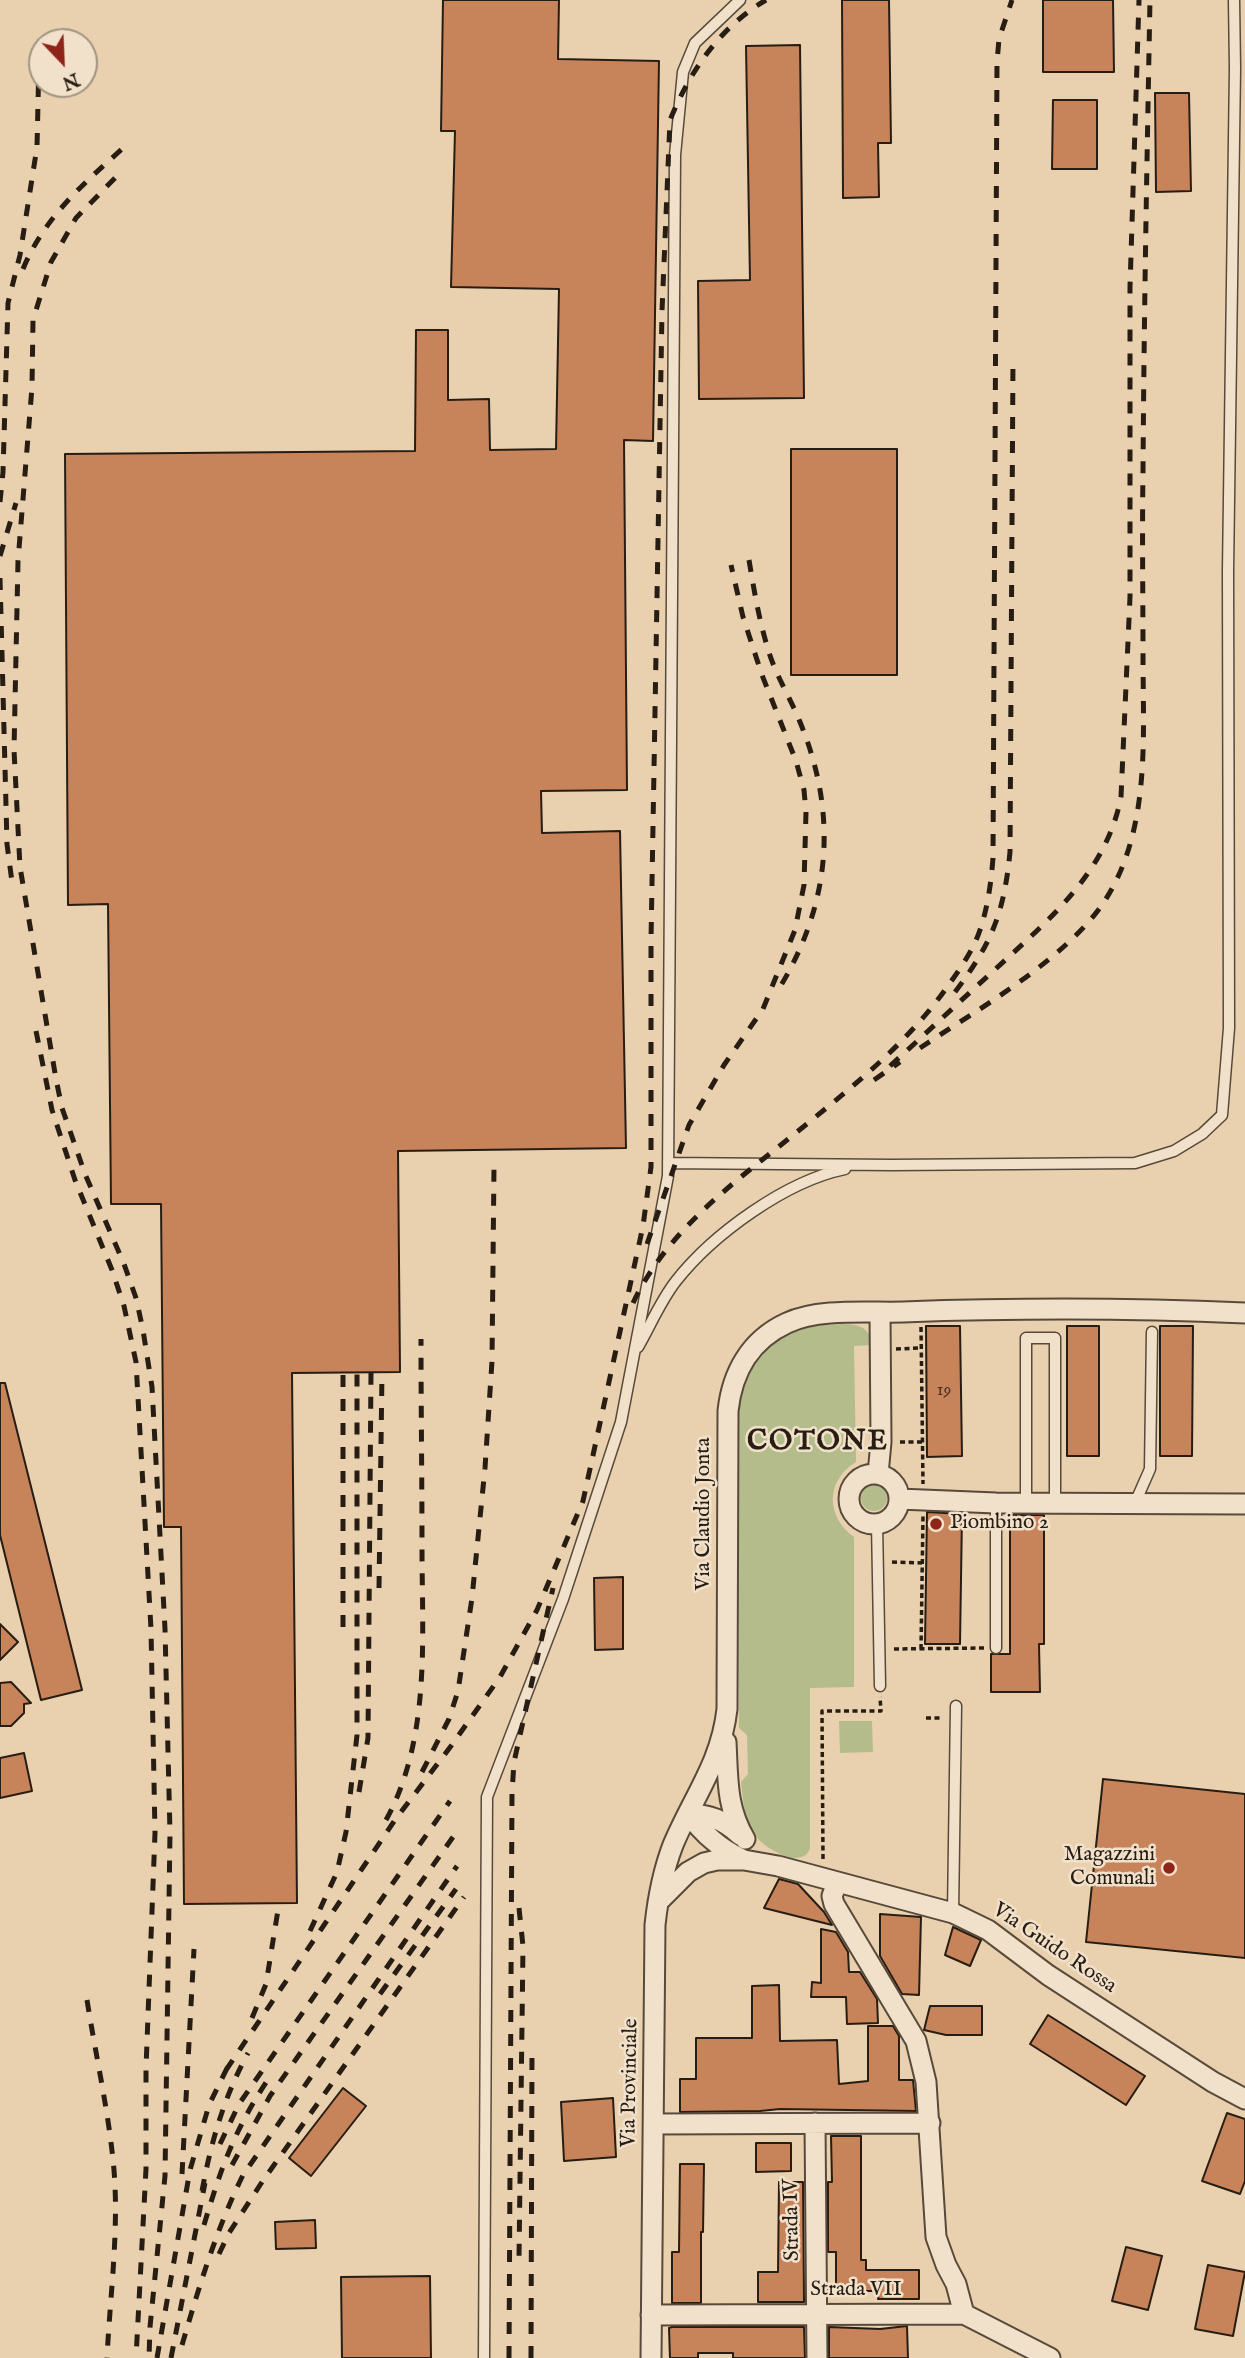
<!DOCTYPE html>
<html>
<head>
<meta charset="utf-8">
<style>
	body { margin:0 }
	#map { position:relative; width:1245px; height:2358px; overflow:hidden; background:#e9d1af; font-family:"IM FELL English",serif }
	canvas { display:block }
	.north { position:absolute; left:28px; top:28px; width:70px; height:70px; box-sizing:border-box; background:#f1e1cb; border:2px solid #a19381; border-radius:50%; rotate:157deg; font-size:19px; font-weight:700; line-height:28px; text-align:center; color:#281d13 }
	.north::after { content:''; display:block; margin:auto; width:24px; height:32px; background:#8f2418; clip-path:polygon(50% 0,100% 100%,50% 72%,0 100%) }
</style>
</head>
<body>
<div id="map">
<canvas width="1245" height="2358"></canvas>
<div class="north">N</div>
</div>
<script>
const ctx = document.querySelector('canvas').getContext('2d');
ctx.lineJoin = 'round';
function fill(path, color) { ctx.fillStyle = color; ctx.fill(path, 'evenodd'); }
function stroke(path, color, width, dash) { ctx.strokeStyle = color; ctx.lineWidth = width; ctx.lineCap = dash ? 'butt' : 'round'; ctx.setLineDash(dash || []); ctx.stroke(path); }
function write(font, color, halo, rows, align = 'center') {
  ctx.font = font + ' "IM FELL English",serif'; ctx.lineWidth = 5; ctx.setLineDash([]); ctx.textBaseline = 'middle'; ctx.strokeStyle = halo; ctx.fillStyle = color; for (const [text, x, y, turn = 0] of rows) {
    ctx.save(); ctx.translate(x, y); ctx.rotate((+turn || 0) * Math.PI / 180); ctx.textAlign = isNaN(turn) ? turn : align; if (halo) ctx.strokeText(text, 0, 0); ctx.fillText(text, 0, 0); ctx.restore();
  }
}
fill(new Path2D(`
	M819,1325C839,1325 870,1317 872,1345L854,1346L856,1462C825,1481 826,1517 854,1537V1687L810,1688V1849L806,1855C796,1860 790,1858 780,1854C745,1837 745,1817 741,1782L748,1774L747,1735L739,1728L738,1412C744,1360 768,1336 819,1325Z
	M861 1498a13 13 0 1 1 26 0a13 13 0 1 1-26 0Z
	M839,1721H872L873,1752L840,1753Z`), '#b5bc8c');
const building = new Path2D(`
	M443,0H559L558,59L659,61L653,441L624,440L627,790L541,791L542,833L620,831L626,1148L398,1151L400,1372L292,1373L297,1903L184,1904L181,1527H164L161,1204H111L108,904L68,905L65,454L415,451L416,330H448V400L489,399L490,450L556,449L559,289L451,287L455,131H441Z
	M842,0H889L891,143H878L879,197L843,198Z
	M1043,0H1113L1114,72H1043Z
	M800,45L804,398L699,399L698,281L750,280L746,46Z
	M1155,93H1189L1191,191L1156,192Z
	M1053,100H1097V169H1052Z
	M791,449H897V675H791Z
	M926,1326H960L962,1456L927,1457Z
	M1067,1326H1099V1456H1067Z
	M1160,1326H1193L1192,1456H1160Z
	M0,1383H5L82,1690L41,1700L0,1535Z
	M927,1512L962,1514L960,1644H925Z
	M1010,1515H1044V1644H1039L1040,1692H991V1654H1010Z
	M623,1577V1649L595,1650L594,1578Z
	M0,1624L18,1642L0,1660Z
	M11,1682L31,1703L24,1704V1713L11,1726H0V1683Z
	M24,1753L32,1791L0,1798V1758Z
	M1103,1779L1245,1794V1958L1086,1942Z
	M779,1879L798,1884L824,1912L832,1925L764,1908Z
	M880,1914L921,1917L919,1995L902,1994L880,1956Z
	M953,1927L981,1940L970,1966L945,1955Z
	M821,1929L836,1932L848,1952L849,1972H860L877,1999L878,2023L847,2024L846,1997H811L812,1982L821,1983Z
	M779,1985L780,2041L837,2040L839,2084L868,2081V2026H893L899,2036V2080H913L916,2111L780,2109L760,2111L680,2112V2079H696V2038H752V1986Z
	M930,2006H982V2035H946L924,2030Z
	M1048,2015L1145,2076L1126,2105L1030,2044Z
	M343,2088L366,2106L311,2176L289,2158Z
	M613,2098L616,2157L564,2161L561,2102Z
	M1227,2113L1245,2119V2181L1240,2194L1202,2181Z
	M831,2136H861V2260H866V2270H919V2299H878L879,2291H836V2252H828V2182H832Z
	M756,2143H791V2171L756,2172Z
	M680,2164H704L703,2232H701V2303H672V2252H679Z
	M779,2182H803L804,2302H758V2272H778Z
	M315,2220L316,2248L276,2249L275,2222Z
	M1126,2247L1162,2256L1148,2310L1112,2301Z
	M1208,2265L1245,2272L1233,2336L1195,2329Z
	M430,2276L431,2358H342L341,2277Z
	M907,2326L908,2358H829V2327L880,2329Z
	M804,2327L805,2358H733V2353H698V2358H670L669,2328L672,2327Z`);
fill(building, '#c7835a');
stroke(building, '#281d13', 2);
const lane = new Path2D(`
	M668,1163L892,1165L1135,1163L1174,1151L1202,1134L1222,1115L1229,1028L1228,571L1235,68L1234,0
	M638,1347C650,1326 661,1300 676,1281C713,1234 786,1181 845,1169
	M996,1503V1648
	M1026,1503V1338H1055V1503
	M1135,1503L1150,1469L1152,1332
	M877,1523L880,1686
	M953,1913L956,1706
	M484,2358L487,1797L563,1599L621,1422L668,1176L675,155L683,72L695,43L740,0`);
const street = new Path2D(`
	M878,1474L881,1442L880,1313
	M849 1499a25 25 0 1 1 50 0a25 25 0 1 1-50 0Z
	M899,1499L996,1503L1245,1504
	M726,1742C728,1778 726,1807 745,1839
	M688,1814C709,1814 724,1820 740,1835
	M688,1814C704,1834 719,1848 742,1859
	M837,1883L832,1896L834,1904L916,2041L926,2082L936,2237L946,2265L956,2284L964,2314
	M658,1902L688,1872L704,1863L717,1860H744L778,1866L953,1913L988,1930L1048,1975L1213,2082L1245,2099
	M815,2123L817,2358
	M654,2124L930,2123
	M651,2315L964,2314L1050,2358
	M651,2358L655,1925C658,1897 663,1871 673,1845C693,1797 721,1763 727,1709L728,1411C732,1373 750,1340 787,1323C819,1308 868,1313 903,1312C1017,1308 1131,1308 1245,1313`);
stroke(lane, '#584a3a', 13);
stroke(street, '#584a3a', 23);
stroke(new Path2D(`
	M921,1327L923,1484
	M896,1349L921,1348
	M900,1442H922
	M892,1562L922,1563
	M894,1649L984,1648
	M921,1649L923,1516
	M926,1718H943
	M823,1859L822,1711H881L880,1697`), '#281d13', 3.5, [5, 3.5]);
stroke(lane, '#f1e1cb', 10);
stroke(street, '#f1e1cb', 19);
stroke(new Path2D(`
	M115,178L76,218L51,262L33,320L32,387L18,561L14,750L20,867L56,1079L62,1108L85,1174L124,1264L136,1298L143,1330L152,1387L165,1629L170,1833L165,2176L150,2327L149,2358
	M23,269C44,218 82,185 122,149
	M0,502L3,472L8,303L20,255L37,147L39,60
	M0,556L16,503
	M749,560C754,590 759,620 768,649C775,674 790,697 800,722C838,814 831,902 780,987
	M0,578L7,844L12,882
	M955,992C992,943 1004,913 1010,852L1013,358
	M36,1031L52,1110L75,1180L112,1270L124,1306L136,1362L151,1629L155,1833L146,2068V2169L136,2358
	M920,1048C977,1010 1066,959 1104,902C1151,830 1143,738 1143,656C1143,594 1142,533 1143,472C1144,314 1147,157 1150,0
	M890,1066C923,1036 956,1005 989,975C1045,923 1106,875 1121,797L1130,597V287L1139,0
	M874,1080L900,1062
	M647,1244L689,1125L724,1065L763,1009L795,930L804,885L806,812L804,790L796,761L762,675L743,617L731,565
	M633,1303C667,1231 731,1185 792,1136C846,1092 904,1047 945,990C958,972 973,951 980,930C988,906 991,883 993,858L997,62L999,39L1012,0
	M379,1588L382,1372
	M343,1627V1372
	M422,1772L449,1719L458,1691L472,1598L485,1468L492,1361L494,1166
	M359,1792L368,1738L371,1372
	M386,1820C431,1738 422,1638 422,1548C422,1478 421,1409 421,1339
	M519,1908L523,1946L519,2258
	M310,1931L337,1872L346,1832L357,1735V1372
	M380,1994L456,1889
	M87,2000C96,2057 109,2113 114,2170C119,2232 110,2296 107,2358
	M252,2018L266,1984L278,1910
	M226,2070L395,1820L451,1746L500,1677L537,1610L583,1501L643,1226L651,1167V941L662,311L670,120C690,71 720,27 766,0
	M220,2144L239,2104L450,1801
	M232,2165L270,2096L453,1837
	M182,2174L194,1949
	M202,2191C211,2142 224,2097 248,2053
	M204,2225C221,2168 234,2131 267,2081
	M219,2254L229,2233L262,2182L464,1897
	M182,2345C199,2287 216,2230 243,2175L457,1866
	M157,2358L190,2170L209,2105L230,2062
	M171,2358L205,2183
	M509,2358L512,1793L514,1762L553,1588
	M531,2358L532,2047`), '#281d13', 5, [12, 12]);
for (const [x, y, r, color] of [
	[936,1524,7,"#8f2418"],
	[1169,1868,7,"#8f2418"]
]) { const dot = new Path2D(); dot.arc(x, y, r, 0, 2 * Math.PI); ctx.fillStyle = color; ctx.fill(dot); stroke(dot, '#f1e1cb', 2.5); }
write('18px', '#503625', null, [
	["19",944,1391]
]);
write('21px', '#281d13', '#f1e1cb', [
	["Via Claudio Jonta",705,1514,-90],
	["Via Guido Rossa",1054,1949,34],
	["Via Provinciale",631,2083,-89],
	["Strada IV",793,2220,-91],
	["Strada VII",856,2291]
]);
write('21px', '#281d13', '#f1e1cb', [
	["Piombino 2",950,1524],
	["Magazzini",1155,1856,"right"],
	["Comunali",1155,1880,"right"]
], 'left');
ctx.letterSpacing = '2px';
write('bold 28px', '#281d13', '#f1e1cb', [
	["COTONE",818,1443]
]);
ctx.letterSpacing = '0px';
</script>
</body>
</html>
